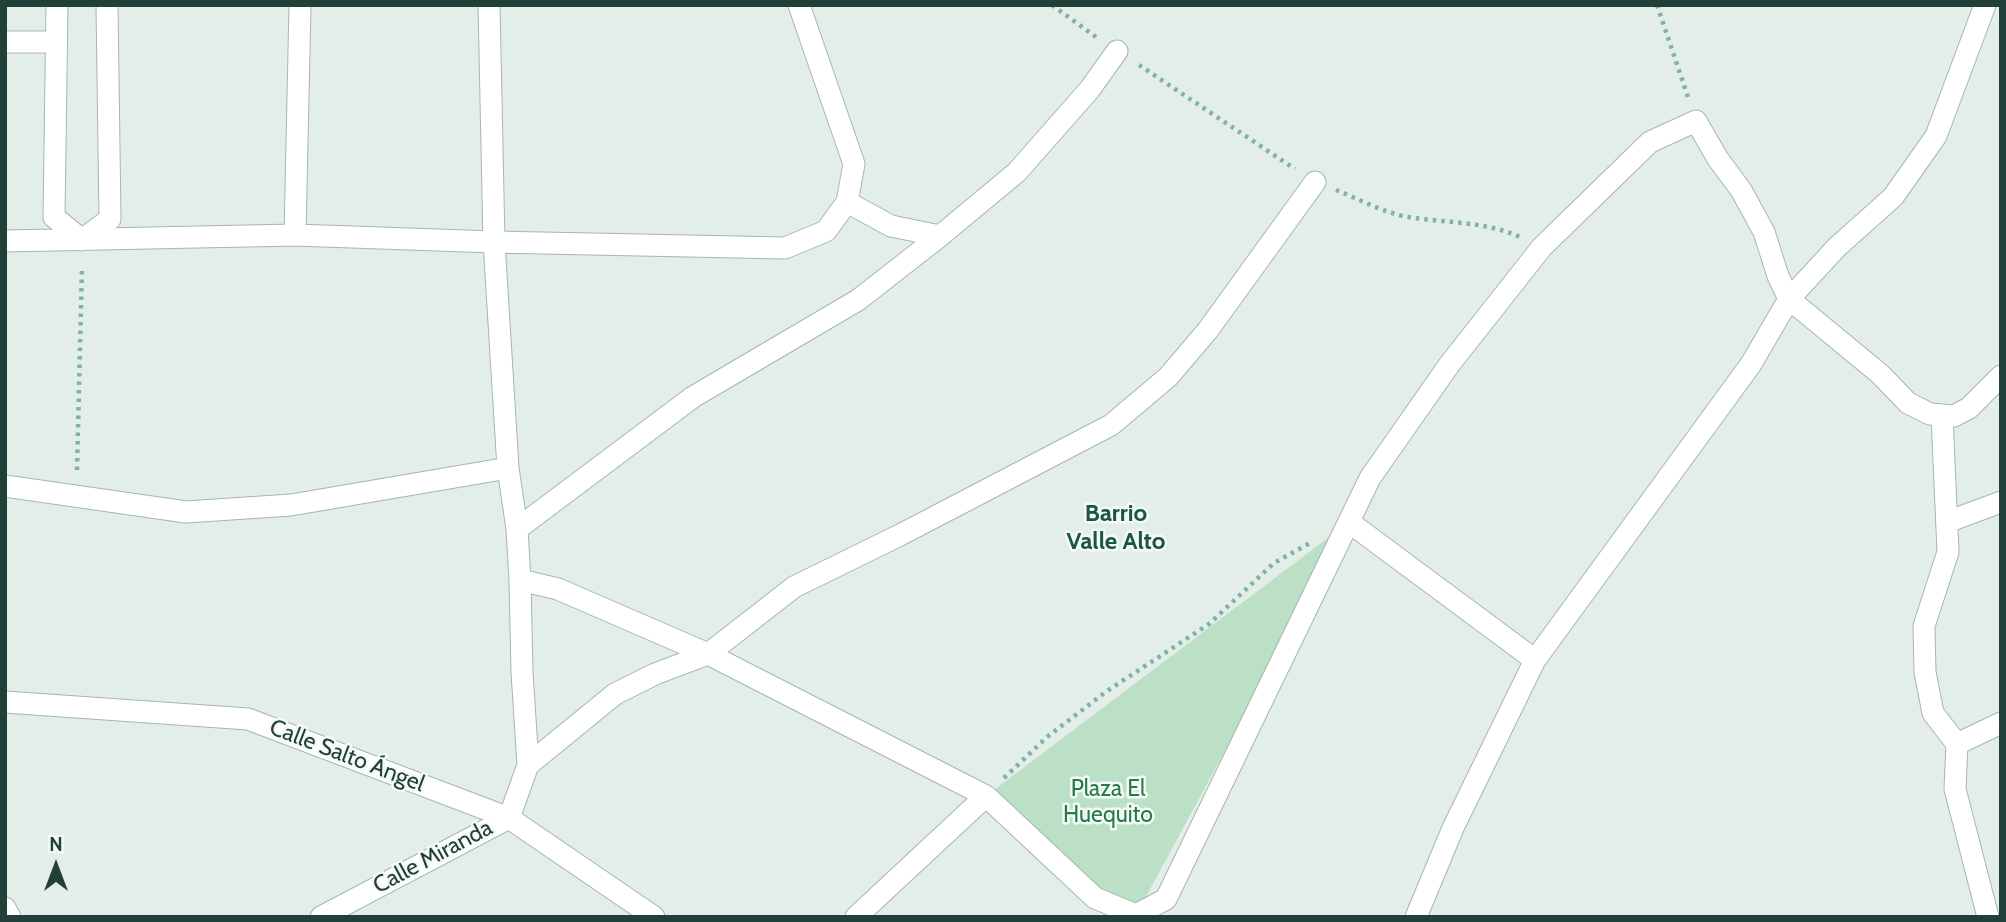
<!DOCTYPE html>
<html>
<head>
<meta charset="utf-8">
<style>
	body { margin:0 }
	#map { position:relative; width:2006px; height:922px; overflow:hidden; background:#e3eee9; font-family:Cabin,sans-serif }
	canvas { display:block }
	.frame { position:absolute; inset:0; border:7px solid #214039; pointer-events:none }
	.north { position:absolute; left:21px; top:831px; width:70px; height:70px; -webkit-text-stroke:5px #f4faf7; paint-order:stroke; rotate:0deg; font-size:19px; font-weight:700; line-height:28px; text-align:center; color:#214039 }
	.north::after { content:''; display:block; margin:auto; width:24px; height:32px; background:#214039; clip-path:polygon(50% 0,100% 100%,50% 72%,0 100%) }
</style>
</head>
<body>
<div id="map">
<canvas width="2006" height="922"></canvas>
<div class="frame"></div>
<div class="north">N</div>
</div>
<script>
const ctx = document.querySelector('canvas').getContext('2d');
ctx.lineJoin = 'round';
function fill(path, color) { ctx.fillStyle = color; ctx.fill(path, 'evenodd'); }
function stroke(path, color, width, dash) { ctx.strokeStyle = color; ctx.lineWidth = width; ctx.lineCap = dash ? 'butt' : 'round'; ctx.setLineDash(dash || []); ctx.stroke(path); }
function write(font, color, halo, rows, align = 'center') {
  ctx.font = font + ' Cabin,sans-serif'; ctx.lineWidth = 5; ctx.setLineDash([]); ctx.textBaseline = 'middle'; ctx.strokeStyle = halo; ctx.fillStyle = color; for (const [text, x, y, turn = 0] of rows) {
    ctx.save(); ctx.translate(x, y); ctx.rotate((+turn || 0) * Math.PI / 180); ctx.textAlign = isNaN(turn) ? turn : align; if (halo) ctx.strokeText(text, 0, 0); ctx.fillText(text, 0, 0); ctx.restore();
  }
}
fill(new Path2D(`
	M1349,522L1136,915L1095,898L986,796Z`), '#bbe0c6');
const minor = new Path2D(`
	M57,5L54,217L82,240L110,219L107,5
	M5,42H55
	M847,202L891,226L940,236
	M295,235L300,5
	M5,241L295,235L494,242L785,248L826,231L847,202L854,164L799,5
	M1942,416L1948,552L1924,626L1925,672L1933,713L1957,744
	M5,486L186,512L291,505L508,468
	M1349,522L1535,660
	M1947,522L2001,502
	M517,529L693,397L858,300L940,236L1017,172L1090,89L1117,51
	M520,580L558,589L708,654L986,796L1095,898L1136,915L1166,899L1370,478L1449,365L1542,247L1650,142L1696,121L1718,159L1741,190L1764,232L1778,276L1789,299L1880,374L1908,403L1930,414L1954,416L1969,408L2001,376
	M5,702L248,719L509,818L654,917
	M528,765L615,694L655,674L708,654L794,587L900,535L1111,425L1168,377L1208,330L1315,182
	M5,908L10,917
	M321,917L509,818L528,765L522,672L520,580L517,529L508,468L494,242L489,5
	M856,917L986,796
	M1416,917L1453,828L1535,660L1751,364L1789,299L1837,247L1893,197L1936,136L1985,5
	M1988,917L1955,789L1957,744L2001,723`);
stroke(minor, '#a5b6b1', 23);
stroke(new Path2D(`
	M1052,5L1096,37
	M1657,5L1688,97
	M1139,65L1295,169
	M1336,190C1359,199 1384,213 1408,217C1445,223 1485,221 1520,237
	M77,470L82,266
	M1004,778L1047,737L1107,691L1209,624L1274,563L1310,543`), '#81b3a5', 4.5, [3.5, 5]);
stroke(minor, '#fff', 21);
write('23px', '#214039', '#f4faf7', [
	["Calle Salto Ángel",347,756,21],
	["Calle Miranda",433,857,-28]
]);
write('23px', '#297a4b', '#f4faf7', [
	["Plaza El",1108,789],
	["Huequito",1108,815]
]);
write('bold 24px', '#1c5448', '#f4faf7', [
	["Barrio",1116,514],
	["Valle Alto",1116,542]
]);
</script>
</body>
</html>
